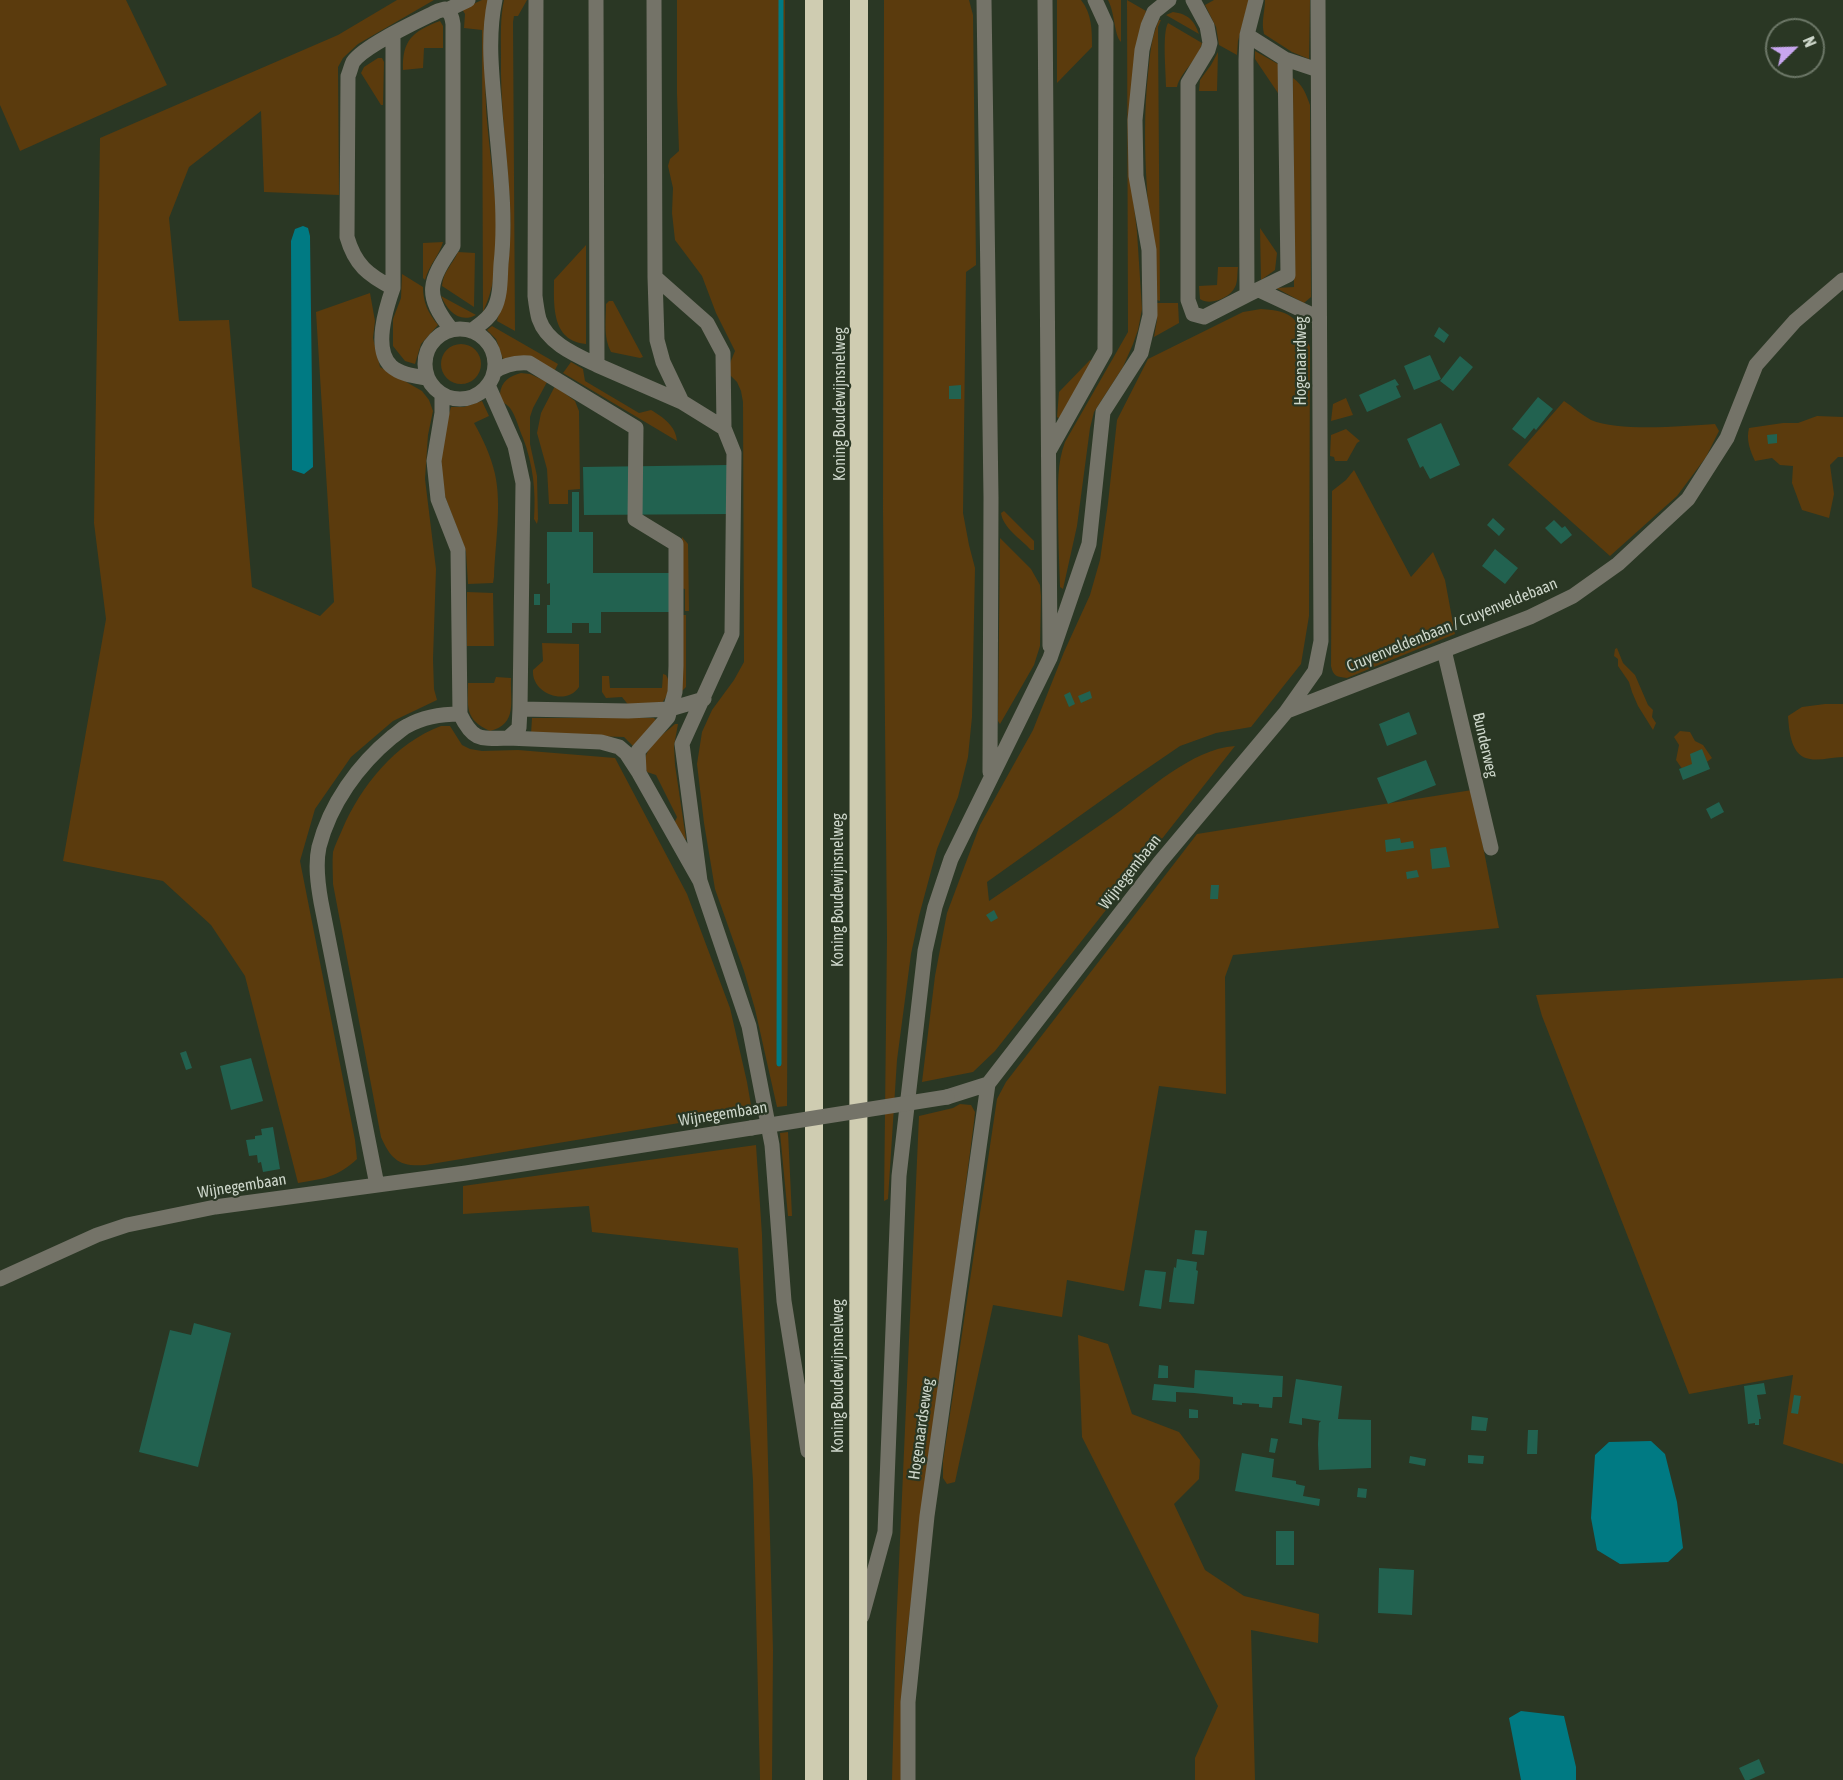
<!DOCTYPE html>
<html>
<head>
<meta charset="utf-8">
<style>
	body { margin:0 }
	#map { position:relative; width:1843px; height:1780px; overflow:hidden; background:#2a3724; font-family:"Asap Condensed",sans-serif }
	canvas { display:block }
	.north { position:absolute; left:1765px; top:18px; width:60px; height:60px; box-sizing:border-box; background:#2a3724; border:2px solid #6c7767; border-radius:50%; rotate:67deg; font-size:16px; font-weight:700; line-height:24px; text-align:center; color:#ced7cb }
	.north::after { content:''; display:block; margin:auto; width:21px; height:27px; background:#c8a6ef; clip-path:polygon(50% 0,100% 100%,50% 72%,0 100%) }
</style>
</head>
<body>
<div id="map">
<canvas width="1843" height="1780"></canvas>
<div class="north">N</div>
</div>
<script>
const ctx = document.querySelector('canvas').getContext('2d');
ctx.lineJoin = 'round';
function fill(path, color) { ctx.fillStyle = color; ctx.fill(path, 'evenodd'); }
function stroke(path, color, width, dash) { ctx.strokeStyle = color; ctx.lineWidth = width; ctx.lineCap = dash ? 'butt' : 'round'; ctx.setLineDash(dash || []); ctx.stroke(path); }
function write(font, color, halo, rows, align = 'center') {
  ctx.font = font + ' "Asap Condensed",sans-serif'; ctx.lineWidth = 4.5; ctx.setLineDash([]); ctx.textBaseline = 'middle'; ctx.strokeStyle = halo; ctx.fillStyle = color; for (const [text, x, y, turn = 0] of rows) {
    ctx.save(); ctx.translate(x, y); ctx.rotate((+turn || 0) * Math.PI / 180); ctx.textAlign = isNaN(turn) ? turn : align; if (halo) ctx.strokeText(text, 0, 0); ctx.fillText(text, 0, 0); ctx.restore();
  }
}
fill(new Path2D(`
	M0,0H126L167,85L20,151L0,105Z
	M397,0H434L358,44L343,58L338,67L339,195L264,192L261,111L189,167L169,218L179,321L229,320L252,587L320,616L334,602L316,312L370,293L375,321L373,338L380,367L422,391L429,400L433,411L428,435L425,479L436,569L433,659L434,689L437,700L393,721L351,757L315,809L300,861L355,1140L357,1159C338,1177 323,1179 298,1183L245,976L211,925L163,881L63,861L106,619L94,523L100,138L338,35Z
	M482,0H489C488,35 484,71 486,106C489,168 511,255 483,312L482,30L464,28L465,14L462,9Z
	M504,0H527L518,16H514L513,22L515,331L497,321C508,279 512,246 510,203C507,153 500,105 501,55C501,37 500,18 504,0Z
	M677,0H785L788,898L787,1106L777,1107L755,1009L744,971L715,889L704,823L697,764L702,732L712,710L734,680L744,662L743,402L741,391L737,382L729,374L728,368L735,351L716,313L702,276L675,240L672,213L673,188L668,166L670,159L679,151L677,94Z
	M884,0H969L973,15L976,265L966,272L963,513L969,545L975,568L972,717L968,757L958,797L937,849L919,916L911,954L897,1060L888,1199L884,1201L887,937L883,509Z
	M1057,0H1081C1092,14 1092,30 1092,47L1057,83Z
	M1108,0H1121V42C1114,35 1115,13 1108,0Z
	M1127,0L1146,11L1139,36L1131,181L1137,232L1142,309L1138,330L1133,344L1123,367L1094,412L1090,428L1077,526L1063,589L1060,587C1059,560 1058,534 1058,507C1058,485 1057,463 1065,442L1128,332Z
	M1214,0H1249L1238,41L1237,55L1219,45L1216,27L1205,5Z
	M1265,0H1310L1309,59L1292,52L1264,34C1261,21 1265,12 1265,0Z
	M1173,12C1188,14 1194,20 1199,34L1166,15Z
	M1159,20H1161L1158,27L1160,301L1157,300C1150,225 1140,149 1148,74C1150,55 1151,37 1159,20Z
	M440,21L443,26V48H424L423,68L403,70C402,40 413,31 440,21Z
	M1168,23L1202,43C1197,62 1181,71 1177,87H1166C1166,73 1162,33 1168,23Z
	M1255,51L1278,64L1280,96L1255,59Z
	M1218,52L1217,91H1199L1200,80L1211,65Z
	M378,58H382L384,62L383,105H381L361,73L364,67Z
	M1293,78C1303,85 1306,94 1310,105L1311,297L1304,303L1276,288L1294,287Z
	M1260,228L1277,253L1275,270L1261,280Z
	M443,242C439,256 429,265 425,280L423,278V243Z
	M586,245V344C551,341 554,304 554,280Z
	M458,252L475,253L474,307L442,286C443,271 453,264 458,252Z
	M1218,267H1238C1237,273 1238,282 1235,287C1230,298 1210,306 1200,299L1199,286L1217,285Z
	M402,274L423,287C423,302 428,313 438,325L421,344L415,364L405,361L393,346V319L401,298Z
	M441,296L476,315C459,324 447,310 441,296Z
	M609,301H613L643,357L640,358L611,352C603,337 606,321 606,304Z
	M1157,303H1178L1179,323L1154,337L1157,320Z
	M1261,309C1294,311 1297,319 1310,347L1309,616L1301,664L1251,727L1216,733L1180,746L1123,785L987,882L989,901C1030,873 1072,845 1113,816C1148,791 1191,749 1235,746L995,1051L973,1072L922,1082L935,976L947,913L980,825L1033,730L1064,652L1090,595L1100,560L1108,503L1117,420L1148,359L1243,312Z
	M492,326L558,364L554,372L503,359L496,339L487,330Z
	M441 364a20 20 0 1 1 40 0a20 20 0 1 1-40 0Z
	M1090,360L1092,361L1060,419L1057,417L1059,392Z
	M571,362L583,369L585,381L639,413L651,410C663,417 676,426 677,441L563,373Z
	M521,373L530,374L547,382L533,408L530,417V444L537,476L538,519L537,524L534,519C536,491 533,464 523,438C519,429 516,416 510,408C506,403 499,402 500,394C501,381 510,376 521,373Z
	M555,386L575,401L579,411L580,489L568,490V504H549L547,469L537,433L541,413Z
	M1346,398L1353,415L1331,421L1333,404Z
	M482,401L489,416L474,423C483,439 491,456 495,474C502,505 495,545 494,577L493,583L468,584L466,552L443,491L441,459L446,424L451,407H464Z
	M1564,401C1573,407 1582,415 1591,420C1620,432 1683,426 1715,424L1719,431L1706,457L1677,496L1610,556L1508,465Z
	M1817,416L1843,417V457H1838L1830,465L1834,494L1829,518L1802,510L1792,483L1793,466L1780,465L1772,458L1755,461C1750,450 1746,440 1749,428L1783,423H1798Z
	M1346,429L1360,441L1357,443L1347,461H1335L1334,457L1330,456L1331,435Z
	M1354,470L1411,577L1433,552L1445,580L1455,634L1347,678C1337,677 1333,676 1331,666L1332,491L1346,480Z
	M1004,511L1034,541V550H1031C1021,539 1003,528 1001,513Z
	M682,537L688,544L689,611H685V589L681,588Z
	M1000,538L1031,569L1040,585L1041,596L1040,646L1034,665L1000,724L998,721Z
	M467,592L493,593L494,646H467Z
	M682,615H686V687L681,692Z
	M542,643L579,644V687C566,707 531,693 533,670L543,661Z
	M1617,648L1623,663L1635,675L1648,705L1653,710L1652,717L1656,723L1653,730L1638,706L1632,692L1629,682L1618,666V659L1614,656L1615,649Z
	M663,674L666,675C672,684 668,695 662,703L630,707L622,697L606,698L602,692V676H609L610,688H662Z
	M496,677L511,678C510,701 518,724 490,731C464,719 468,707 468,683H494Z
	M1825,704H1843V757C1832,757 1820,761 1810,759C1791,757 1789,731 1788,716L1802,707Z
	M532,718H654L657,721L633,746L624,737L531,734Z
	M675,724H678L674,746L675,765L686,839L685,840L674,824L677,817L656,775L647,772C638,751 660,737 675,724Z
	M441,726H450L462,745L470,749L482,751L518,750L615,758L687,894L730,1008L747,1082L752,1111L425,1165C400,1167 391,1160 381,1137L333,884C333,874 332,862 333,852C335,845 339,837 342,830C361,786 395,743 441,726Z
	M1680,731L1690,732L1695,741L1703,745L1712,758L1699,768L1685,773L1676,760L1679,745L1674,737Z
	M1472,790L1499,928L1233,955L1225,977L1226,1094L1159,1086L1124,1291L1067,1280L1062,1317L993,1305L955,1482L947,1484L943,1478V1461L997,1099L1006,1082L1197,834Z
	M1843,978V1464L1783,1444L1793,1375L1689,1394L1542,1016L1536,995Z
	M960,1104L971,1105L975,1112L974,1122L907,1634L902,1685L904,1780H892L896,1630L919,1116L953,1108Z
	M788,1132L792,1216H788L780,1133Z
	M756,1145L762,1235L773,1650L772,1780H760L753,1481L738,1248L592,1232L589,1206L463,1214V1186Z
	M1078,1335L1108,1344L1132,1414L1179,1432L1200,1460L1199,1479L1174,1504L1205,1570L1244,1596L1319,1614L1318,1643L1251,1630L1255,1780H1195V1758L1218,1706L1082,1437Z`), '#5b3b0d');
fill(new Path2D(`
	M303,226L308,228L310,236L313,467L304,474L292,470L291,241L295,229Z
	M1651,1441L1665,1454L1677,1502L1683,1548L1668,1562L1620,1564L1597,1550L1591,1518L1595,1455L1609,1442Z
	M1521,1711L1564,1716L1576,1767V1780H1521L1509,1718Z`), '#007a83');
stroke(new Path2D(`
	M779,1064L781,0`), '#007a83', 5);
fill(new Path2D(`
	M1439,327L1449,335L1444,343L1434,336Z
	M1430,355L1441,379L1414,390L1404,366Z
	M1460,356L1473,367L1453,391L1440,381Z
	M1395,379L1399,385L1396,386L1401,397L1367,412L1359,395Z
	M961,385V399H949V386Z
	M1538,397L1553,409L1536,430L1534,428L1525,439L1512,429Z
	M1441,423L1460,465L1430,479L1423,466L1420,468L1407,439Z
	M1777,434V443L1768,444L1767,435Z
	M729,465V514L584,515L583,467Z
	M572,492H579V532H593V573H669V612H601V633H589V623H572V633H547V605H550V583L547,584V532H572Z
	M1493,518L1505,529L1499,536L1487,525Z
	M1554,520L1562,528L1565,526L1572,535L1561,544L1545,528Z
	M1495,549L1518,568L1505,584L1482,566Z
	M534,594H540V605H534Z
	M1090,691L1092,698L1081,703L1078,696Z
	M1070,692L1075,704L1069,707L1064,695Z
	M1409,712L1417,734L1387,746L1379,724Z
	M1702,749L1710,769L1683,780L1679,769L1692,764L1690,754Z
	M1426,760L1436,785L1388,804L1377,778Z
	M1719,802L1724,812L1711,819L1706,809Z
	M1400,838L1401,843L1413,841L1414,848L1386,852L1385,840Z
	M1446,847L1450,867L1432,869L1430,849Z
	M1417,870L1419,877L1407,879L1406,872Z
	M1211,885H1219L1218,899H1210Z
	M994,910L998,918L991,922L986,915Z
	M186,1051L192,1068L186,1070L180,1053Z
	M251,1058L263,1101L231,1110L220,1066Z
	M273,1127L280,1169L263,1172L261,1162L258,1163L257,1155L249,1156L246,1140L255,1139V1136L262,1135L261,1129Z
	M1195,1230L1207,1231L1204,1255L1192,1254Z
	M1177,1259L1197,1262L1196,1270L1198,1271L1194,1304L1169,1302L1174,1267L1176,1268Z
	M1145,1270L1166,1272L1161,1309L1139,1306Z
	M194,1323L231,1333L198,1467L139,1452L170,1330L191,1335Z
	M1159,1365L1168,1366V1378H1158Z
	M1195,1370L1283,1376L1282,1397H1273L1272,1408L1259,1407V1404L1242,1403V1405L1233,1404V1397L1194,1393L1176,1392V1402L1152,1400L1154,1384L1194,1388Z
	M1296,1379L1342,1386L1338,1419L1371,1420V1468L1319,1470L1318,1444L1319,1423L1321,1421L1302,1418V1425L1289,1423Z
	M1764,1383L1766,1394L1757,1395L1761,1419H1759V1425H1755V1423L1748,1424L1744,1386Z
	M1794,1395L1801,1396L1798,1414L1791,1413Z
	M1189,1409L1198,1410V1418H1189Z
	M1472,1416L1488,1418L1486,1431L1471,1430Z
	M1528,1430H1538L1537,1454H1527Z
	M1271,1438L1278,1439L1275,1453L1269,1452Z
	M1242,1453L1274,1459L1272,1477L1296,1481V1484L1305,1486L1303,1496L1320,1499L1319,1506L1235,1491Z
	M1468,1455L1484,1456L1483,1464L1468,1463Z
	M1410,1456L1426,1459L1425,1466L1409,1463Z
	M1358,1488L1367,1489L1366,1498L1357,1497Z
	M1276,1531H1294V1565H1276Z
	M1379,1568L1414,1570L1412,1615L1378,1613Z
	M1759,1759L1765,1773L1749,1780H1745L1739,1768Z`), '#226250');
stroke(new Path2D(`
	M536,0L535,296C536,304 537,312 539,319C547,343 576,355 597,365
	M596,0L597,365L682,402L724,428L734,453L732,634L682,744L700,881
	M654,0L655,277L657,340L663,362L682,402
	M984,0L991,497L990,772
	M1045,0L1050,646
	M1193,0L1207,26L1210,43L1208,50L1188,83V300L1193,314L1204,317L1247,295L1246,60L1247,35L1256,0
	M447,10L468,0
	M393,34V288C386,308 373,349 391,366C401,375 415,376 427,378
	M1285,59L1318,70
	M655,277L707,323L723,353L724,428
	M393,288C368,275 355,265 347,237L348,76C350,72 351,66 353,62C365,45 418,21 438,11L445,9C451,13 452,17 453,24V246C429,281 423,295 452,330
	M1259,290L1319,318
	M1247,295L1288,275L1285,59L1247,35
	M425 364a35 35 0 1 1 70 0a35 35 0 1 1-70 0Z
	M471,331C480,324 489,319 494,309C501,296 500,278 501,264C507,209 498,155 494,100C491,67 488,33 495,0
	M494,372C505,364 516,362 529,363L636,428L635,519L676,544V666L675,692L668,717L638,751L639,771
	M488,385L515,446L523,483L520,709L628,711L670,709L704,699
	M442,395V413L434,461L438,499L458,550L460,714C473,741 480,739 508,738L519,728L520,709
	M1050,449L1105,351L1106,24L1095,0
	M1444,650L1491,848
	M1287,711L1530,617L1573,596L1618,564L1688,499L1727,438L1756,365L1795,321L1843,280
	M508,738L601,742L619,747L626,753L639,773L700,881L749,1026L772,1145L784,1301L808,1451
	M947,1097L988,1084L1160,862L1286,712L1315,671L1321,641L1318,0
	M377,1185L321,902C318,885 315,865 319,847C330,804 358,765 392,737C397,734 401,729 407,726C423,717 442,714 460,714
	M0,1279L97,1235L127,1225L215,1207L466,1173L751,1128
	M862,1616L885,1532L899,1176L925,951L935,907L951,859L1050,658L1089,544L1103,412L1141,353L1150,315L1149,250L1136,176L1135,120L1142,50L1148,26L1154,12L1169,0
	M908,1780V1702L927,1516L988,1084`), '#747368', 15);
stroke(new Path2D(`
	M814,0V1780
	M858,1780L859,0`), '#cfccb1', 18);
stroke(new Path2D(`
	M751,1128L947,1097`), '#747368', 15);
write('16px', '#ced7cb', '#2a3724', [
	["Hogenaardweg",1301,361,-90],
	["Koning Boudewijnsnelweg",840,404,-90],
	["Cruyenveldenbaan / Cruyenveldebaan",1452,625,-22],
	["Bunderweg",1485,745,77],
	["Wijnegembaan",1130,872,-52],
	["Koning Boudewijnsnelweg",838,890,-90],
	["Wijnegembaan",723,1114,-9],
	["Wijnegembaan",242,1186,-9],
	["Koning Boudewijnsnelweg",838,1376,-90],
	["Hogenaardseweg",921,1429,-82]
]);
</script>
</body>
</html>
